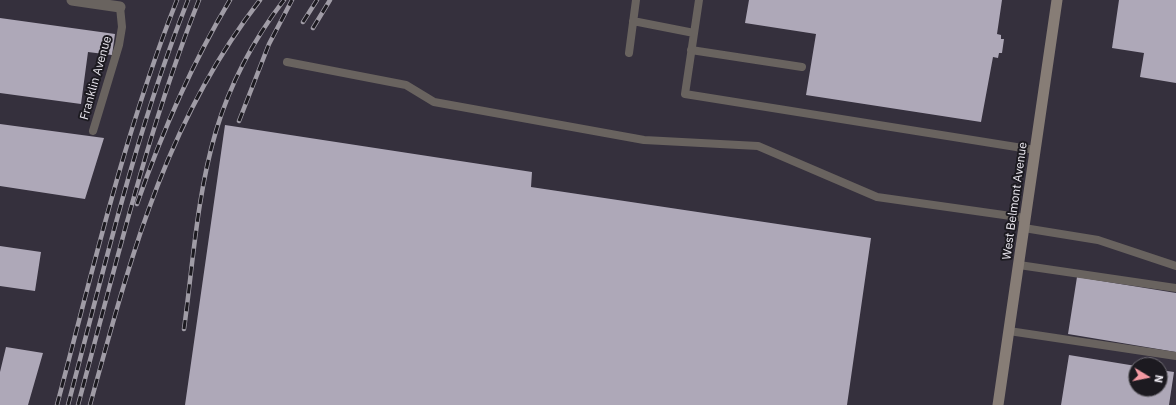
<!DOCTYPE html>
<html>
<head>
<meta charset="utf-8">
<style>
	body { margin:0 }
	#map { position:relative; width:1176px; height:405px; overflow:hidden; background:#35303d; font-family:"IBM Plex Sans",sans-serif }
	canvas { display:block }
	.north { position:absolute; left:1128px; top:357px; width:40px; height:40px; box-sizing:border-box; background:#1c1a20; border:1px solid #706d74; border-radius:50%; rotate:100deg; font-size:11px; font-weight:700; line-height:16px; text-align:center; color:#edeaf2 }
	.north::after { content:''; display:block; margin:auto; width:14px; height:18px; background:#f49aa3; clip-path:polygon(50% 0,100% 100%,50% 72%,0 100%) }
</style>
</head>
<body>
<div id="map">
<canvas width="1176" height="405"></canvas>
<div class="north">N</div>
</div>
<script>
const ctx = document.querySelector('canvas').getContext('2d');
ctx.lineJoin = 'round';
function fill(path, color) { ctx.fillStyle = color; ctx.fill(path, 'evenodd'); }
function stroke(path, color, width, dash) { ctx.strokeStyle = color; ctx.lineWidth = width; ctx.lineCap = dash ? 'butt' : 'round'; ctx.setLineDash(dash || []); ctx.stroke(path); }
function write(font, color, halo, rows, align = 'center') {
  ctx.font = font + ' "IBM Plex Sans",sans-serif'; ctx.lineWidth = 4; ctx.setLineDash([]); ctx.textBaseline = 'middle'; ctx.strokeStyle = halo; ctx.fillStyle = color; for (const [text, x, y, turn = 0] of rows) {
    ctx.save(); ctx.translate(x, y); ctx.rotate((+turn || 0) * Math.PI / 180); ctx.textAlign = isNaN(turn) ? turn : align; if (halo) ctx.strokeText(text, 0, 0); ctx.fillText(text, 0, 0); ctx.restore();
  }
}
fill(new Path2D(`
	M749,0H1002L997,34L1001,35V39H1004L1002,53H999L998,58L993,57L981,122L806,95L816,34L745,23Z
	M1119,0H1176V83L1140,77L1144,53L1112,48Z
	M0,18L115,34L112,55L88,52L81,104L0,93Z
	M0,124L104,138L85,199L0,186Z
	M225,125L532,172L531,187L871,238L847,405H185Z
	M0,246L41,252L35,291L0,286Z
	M1077,277L1176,293V352L1068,334Z
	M6,347L43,353L28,405H0V372Z
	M1069,355L1136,366V389H1160V370L1174,372L1169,405H1061Z`), '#aea8b8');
stroke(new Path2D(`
	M699,0L685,94L1035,150
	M633,21L694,33
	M691,50L802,67
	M629,53L636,0
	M287,62L406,85L434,102L644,140L758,146L877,197L1025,218
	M93,131L119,45L122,27L120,7
	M1024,228L1098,240L1176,266
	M1019,265L1176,288
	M1009,331L1176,356`), '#69635f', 8);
stroke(new Path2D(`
	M72,0L120,7`), '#69635f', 11);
stroke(new Path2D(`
	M998,405L1057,0`), '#877d76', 11);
const rail = new Path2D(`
	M303,22L317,0
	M313,28L330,0
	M239,121L269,44L292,0
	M137,204C162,132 191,65 230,0
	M184,329C193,263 197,195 216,131C230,84 254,39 284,0
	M57,405C93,269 125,131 177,0
	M68,405C104,269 136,131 188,0
	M78,405C115,269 147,131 199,0
	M90,405C130,260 165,122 260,0`);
stroke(rail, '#a09ca6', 4.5);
stroke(rail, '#1c1a20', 3, [9]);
write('12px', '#edeaf2', '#1c1a20', [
	["Franklin Avenue",96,78,-74],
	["West Belmont Avenue",1015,201,-82]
]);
</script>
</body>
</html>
